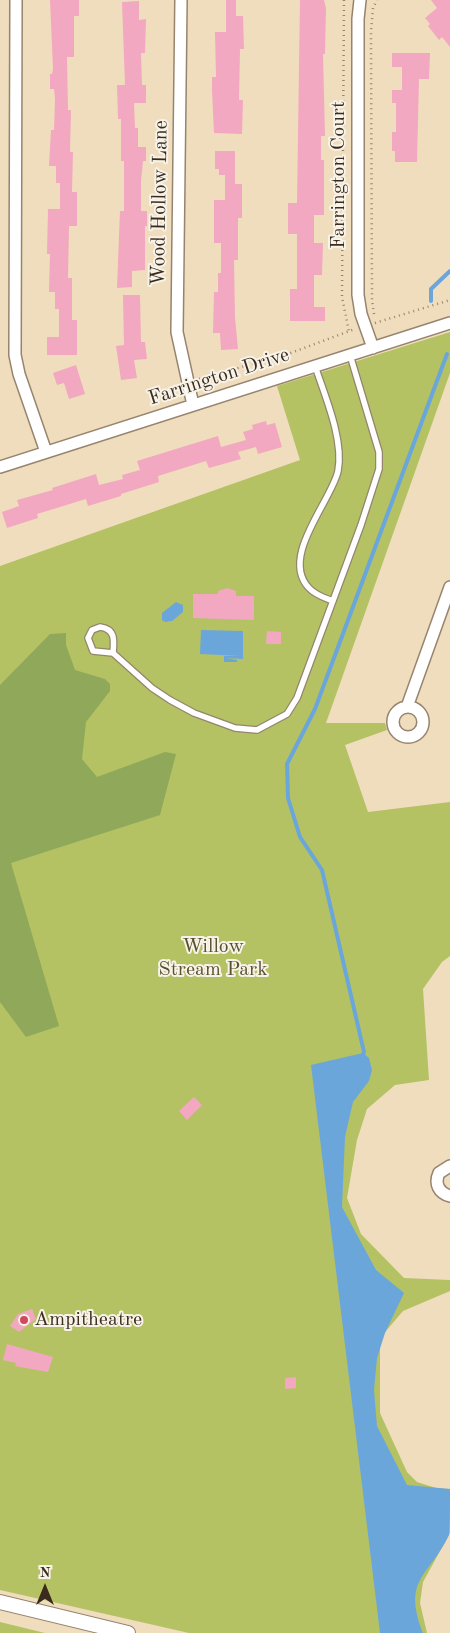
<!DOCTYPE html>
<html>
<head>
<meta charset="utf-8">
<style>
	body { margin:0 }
	#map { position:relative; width:450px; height:1633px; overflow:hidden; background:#f0ddbd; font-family:"Old Standard TT",serif }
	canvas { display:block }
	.north { position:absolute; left:20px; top:1563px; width:50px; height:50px; -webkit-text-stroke:4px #f7f3e8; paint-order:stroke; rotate:0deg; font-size:14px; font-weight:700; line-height:20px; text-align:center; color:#3b2a1e }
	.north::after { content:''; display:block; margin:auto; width:18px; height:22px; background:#3b2a1e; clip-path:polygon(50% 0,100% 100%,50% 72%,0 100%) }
</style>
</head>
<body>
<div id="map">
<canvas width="450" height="1633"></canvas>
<div class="north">N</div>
</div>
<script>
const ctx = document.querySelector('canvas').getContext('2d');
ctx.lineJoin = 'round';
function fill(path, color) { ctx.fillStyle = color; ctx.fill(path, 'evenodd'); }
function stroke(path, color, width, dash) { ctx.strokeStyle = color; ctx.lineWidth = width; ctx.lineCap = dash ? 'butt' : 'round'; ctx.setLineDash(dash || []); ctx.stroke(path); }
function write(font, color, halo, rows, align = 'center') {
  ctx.font = font + ' "Old Standard TT",serif'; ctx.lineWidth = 4; ctx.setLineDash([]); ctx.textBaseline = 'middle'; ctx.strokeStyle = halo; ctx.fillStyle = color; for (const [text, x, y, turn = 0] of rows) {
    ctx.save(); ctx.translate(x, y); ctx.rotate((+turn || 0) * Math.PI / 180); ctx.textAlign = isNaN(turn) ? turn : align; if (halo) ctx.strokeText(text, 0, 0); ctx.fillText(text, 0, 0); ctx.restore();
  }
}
fill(new Path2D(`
	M450,332V373L326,723H385L387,730L345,745L368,812L450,802V956L442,962L423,989L429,1080L395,1085L367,1109L357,1140L347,1198L361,1234L404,1278L450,1280V1291L403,1311L380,1338V1413L407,1472L417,1482L436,1488L450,1489V1533L423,1582L420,1603L427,1633H189L0,1590V566L300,460L277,386Z
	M0,1622L45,1633H0Z`), '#b4c264');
fill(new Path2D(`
	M66,633V645L75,670L105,679L110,684V691L86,722L82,759L97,777L165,752L176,754L160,815L11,863L59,1026L26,1037L0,1002V685L50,634Z`), '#8fa85a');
fill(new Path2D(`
	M176,602L183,605V612L172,621L165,622L162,620V613Z
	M201,630L243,631V659L226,658L237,660V662H224V656H240L200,654Z
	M363,1053L369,1058L372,1070L369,1081L353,1102L350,1115L345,1137L342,1207L376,1270L404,1293L385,1333L377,1358L374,1390L377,1426L407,1485L450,1489C450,1500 450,1527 449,1535C429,1577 402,1578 423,1633H380L311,1065Z`), '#6ba6db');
stroke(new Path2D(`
	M431,301V289L450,271
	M362,1057L364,1052L322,870L300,837L288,798L287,764L315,709L447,354`), '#6ba6db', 4);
fill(new Path2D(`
	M50,0H79V16H74V57H67L68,110H71L70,152H73L72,192H77V226H69L68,278H72V320H77V355H47V337H59V309H55V292H49L50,254H47L48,209H60V183H56V166H49L51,130H54L55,99L54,89H50V74H52L53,69Z
	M226,0H236V16H243L244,49H240L239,100H243L242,134L214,133L212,91V77H216L215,32H226Z
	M300,0H324L326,8L325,54H323L325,136H321V160H324V215H314V243H323L322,275H314V307H325V321H290V289H297V234H288V203H297Z
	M431,0H450V47L442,37L439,40L428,26L430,24L425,18L437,8Z
	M139,1V20L146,19L145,53H141L142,85H146V103H134L135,128H138V147H146V161H143L141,181V211H147V226H145V270L132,271V287L117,288L120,211H124V161H121V119H118L117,85H125L122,2Z
	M392,53H430L429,79H419L417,162H395V151H392V132H396V103H392V90H402V67H392Z
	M215,151H235V184H242V218H238V260H234L235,318L238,349L221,350L220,333H213L214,292H218V273H221V243H214V200H225V175H219V169H215Z
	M123,295H140L141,342H145L147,359L134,360L137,378L121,380L116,346L124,345Z
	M76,365L85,394L69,399L64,383L57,385L53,373Z
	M266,421L267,425L275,423L282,447L258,454L256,447L238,452L241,459L209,468L206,461L158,476L159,482L121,494V496L88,506L86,499L37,514L38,518L7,528L2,512L19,506L17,500L53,490L52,488L96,474L99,485L123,479L122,475L140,470L137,461L218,436L221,447L246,440L243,432L253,429L252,425Z
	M227,588L236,591V596H254V620L193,618V594H218V591Z
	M267,631L281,632V644H266Z
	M194,1097L202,1105L187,1120L179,1111Z
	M32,1309L36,1319L19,1332L10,1326L18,1314Z
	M7,1344L53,1357L48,1372L15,1366L16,1363L3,1360Z
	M296,1377V1388L285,1389V1378Z`), '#f2a8c0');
const service = new Path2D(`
	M315,366C325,396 344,440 338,471C332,500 279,557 309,588C315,595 325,598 333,601
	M113,653C114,641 116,629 100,627L92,630L88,638L93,651L113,653L152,688L170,700L194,713L235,728L257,730L287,714L297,698L361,525L379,469V452L350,355`);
const minor = new Path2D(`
	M16,0L15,355L19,374L46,452
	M181,0L177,332L193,405
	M360,0L358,19V295L361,314L373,348
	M0,467L450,323
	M393 722a15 15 0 1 1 30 0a15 15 0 1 1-30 0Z
	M407,707L450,587
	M450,1166L439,1173C434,1184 439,1193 450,1196`);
const tertiary = new Path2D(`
	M0,1602L128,1633`);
stroke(service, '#96846e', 8);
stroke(minor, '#96846e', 14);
stroke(tertiary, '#96846e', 16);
stroke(new Path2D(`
	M344,0L342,297L349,332
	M374,314L372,300L371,32L373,8L377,0
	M375,323L450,300
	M199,379L288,354L355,329`), '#96846e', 2.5, [1, 4]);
stroke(service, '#fff', 5.5);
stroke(minor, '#fff', 11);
stroke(tertiary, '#fff', 14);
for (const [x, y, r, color] of [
	[24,1320,5,"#d1495b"]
]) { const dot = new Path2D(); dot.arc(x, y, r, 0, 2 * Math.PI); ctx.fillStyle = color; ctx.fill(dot); stroke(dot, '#f7f3e8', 2); }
write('20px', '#3b2a1e', '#f7f3e8', [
	["Farrington Court",339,175,-90],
	["Wood Hollow Lane",160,203,-89],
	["Farrington Drive",219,377,-18]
]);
write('20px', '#595030', '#f7f3e8', [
	["Willow",213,947],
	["Stream Park",213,970]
]);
write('20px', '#3b2a1e', '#f7f3e8', [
	["Ampitheatre",34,1320]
], 'left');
</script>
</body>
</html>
